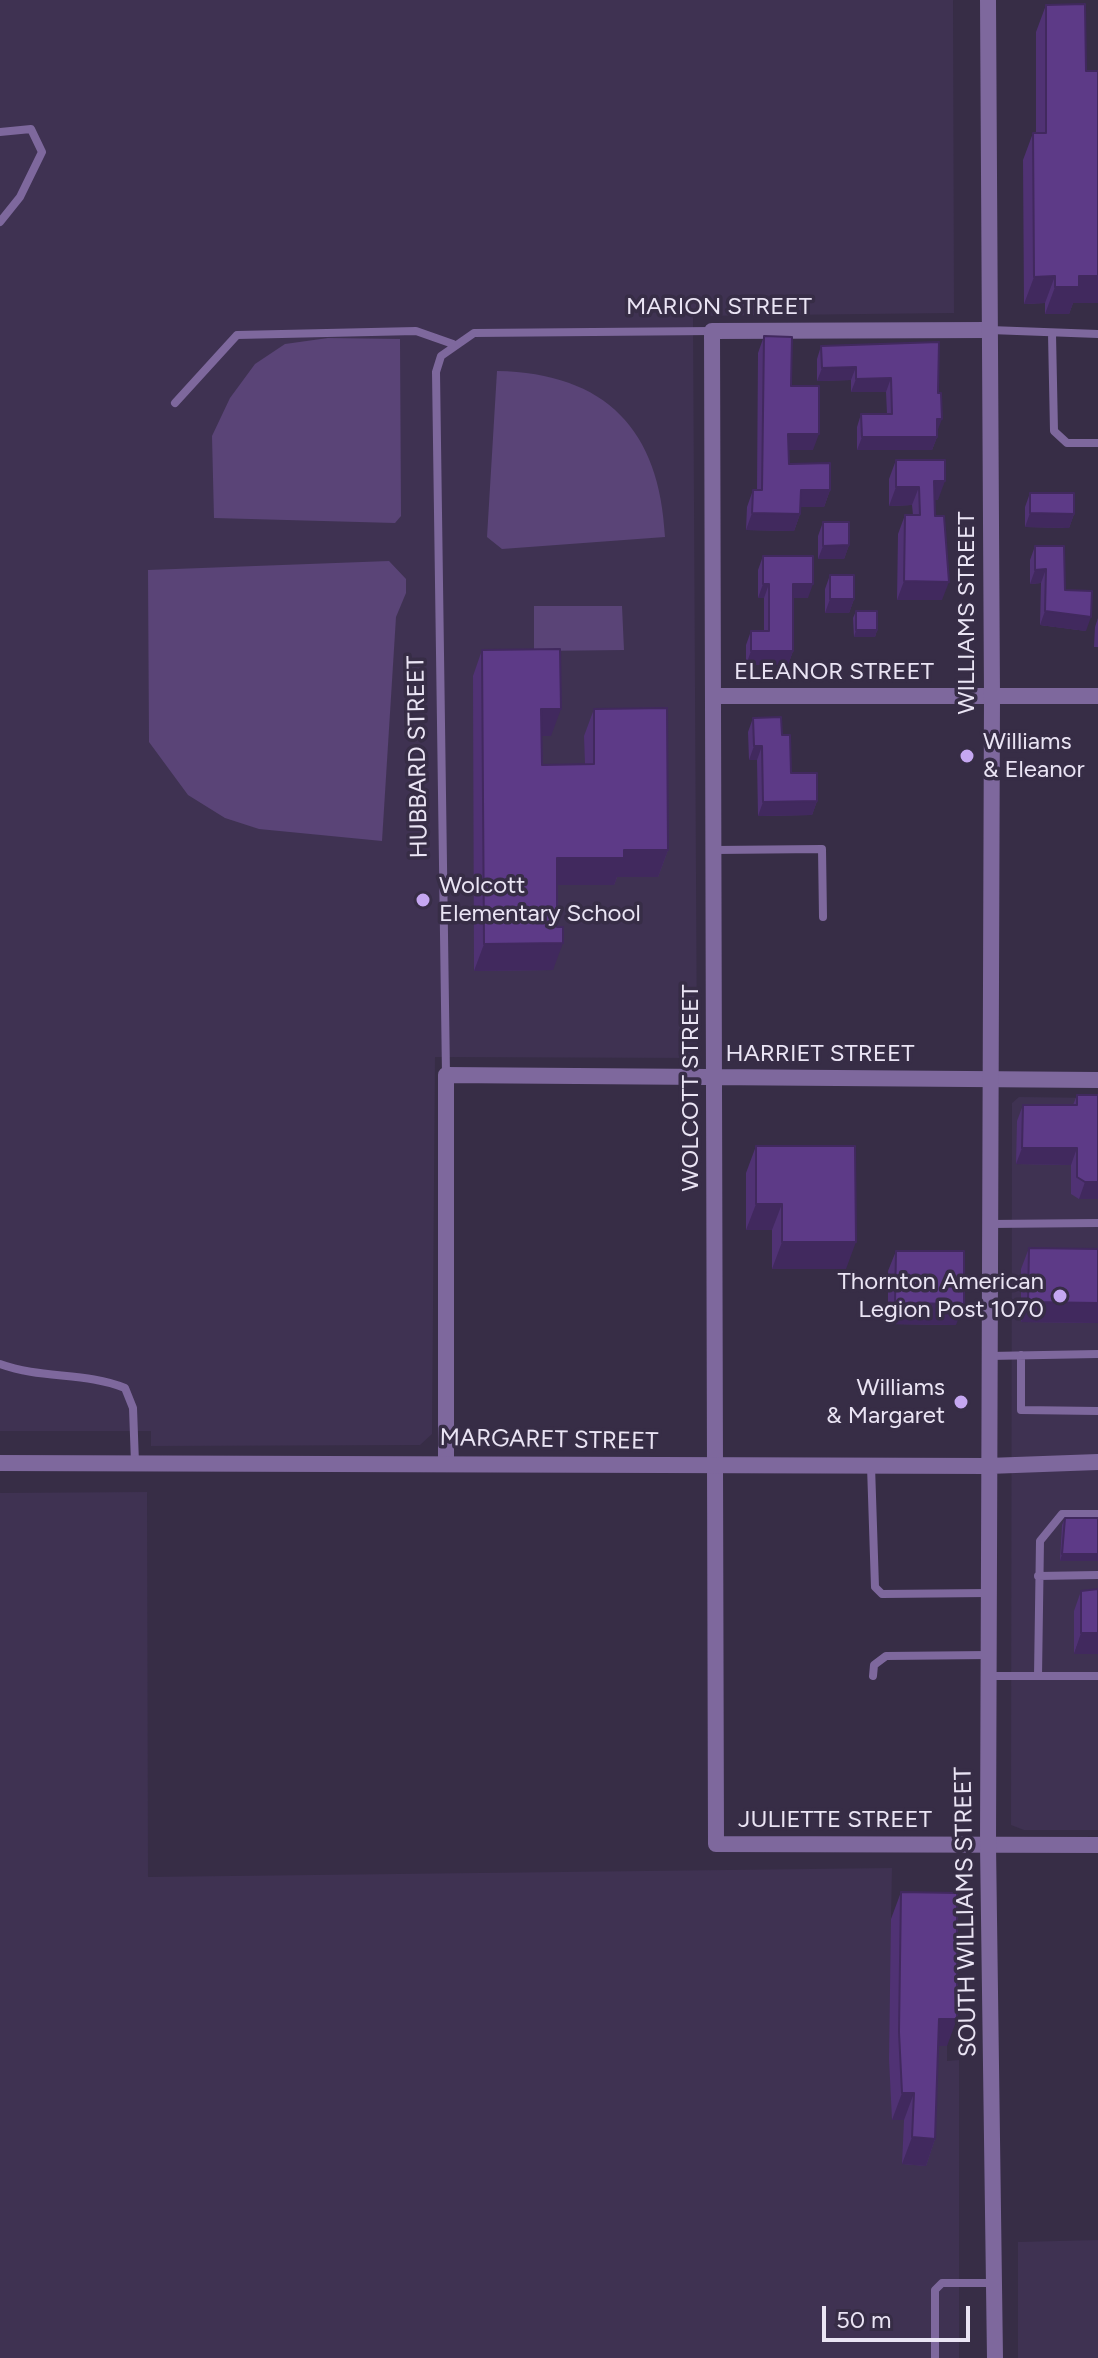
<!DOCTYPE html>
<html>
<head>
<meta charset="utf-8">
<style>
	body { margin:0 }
	#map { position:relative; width:1098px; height:2358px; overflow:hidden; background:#372d46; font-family:Figtree,sans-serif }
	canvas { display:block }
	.scale { position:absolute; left:822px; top:2306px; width:148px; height:36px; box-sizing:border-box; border:4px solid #eae4f4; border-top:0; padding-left:10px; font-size:24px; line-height:28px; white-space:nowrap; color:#eae4f4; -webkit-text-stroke:6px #372d46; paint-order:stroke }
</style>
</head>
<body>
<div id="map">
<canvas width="1098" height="2358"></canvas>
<div class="scale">50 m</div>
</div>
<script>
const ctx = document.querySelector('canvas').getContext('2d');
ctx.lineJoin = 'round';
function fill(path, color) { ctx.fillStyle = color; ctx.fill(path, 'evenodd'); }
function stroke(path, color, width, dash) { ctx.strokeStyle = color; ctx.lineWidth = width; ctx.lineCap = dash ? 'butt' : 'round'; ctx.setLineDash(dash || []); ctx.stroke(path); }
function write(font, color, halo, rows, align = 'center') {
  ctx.font = font + ' Figtree,sans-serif'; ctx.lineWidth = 7; ctx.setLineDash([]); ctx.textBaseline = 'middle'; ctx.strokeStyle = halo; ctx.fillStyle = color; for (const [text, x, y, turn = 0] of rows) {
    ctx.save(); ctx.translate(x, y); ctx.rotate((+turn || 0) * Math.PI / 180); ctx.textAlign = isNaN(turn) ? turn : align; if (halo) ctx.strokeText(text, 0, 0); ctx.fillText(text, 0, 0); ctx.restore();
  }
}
fill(new Path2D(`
	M0,0H953L954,313L693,316L697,1058L435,1057L432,1434L420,1445L151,1446V1431H0Z
	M1019,1097L1098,1098V1830H1024L1011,1825L1012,1103Z
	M147,1492L148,1877L892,1868L891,1919L947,1920V2061L959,2060V2358H0V1493Z
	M1098,2240V2358H1018V2242Z`), '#3f3252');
fill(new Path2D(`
	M328,338L400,339L401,516L395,523L214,518L212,436L230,398L255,364L285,344Z
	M497,371C606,373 660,430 665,537L502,549L487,537Z
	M389,561L406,579V593L396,617L382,841L259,829L225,818L188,795L149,742L148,570Z
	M534,606H622L624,650L534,651Z`), '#5a4477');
stroke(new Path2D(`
	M0,132L31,129L42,152L20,197L0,222
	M990,330L1098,334
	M1052,334L1054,431L1067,443H1098
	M175,403L237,335L416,331L453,344
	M715,850L822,849L823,917
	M446,1075L436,372L441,356L474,333L712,331
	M990,1224L1098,1223
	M1021,1355V1410L1098,1411
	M989,1356L1098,1354
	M0,1364C41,1379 86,1372 125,1388L133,1408L135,1463
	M871,1466L875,1587L882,1594L988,1593
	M1038,1576L1098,1575
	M873,1676L874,1665L886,1656L988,1655
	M989,1676H1098
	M1038,1676L1040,1541L1062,1514H1098
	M935,2358V2290L942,2283H994`), '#7e689d', 8);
stroke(new Path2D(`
	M989,330L712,331L716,1844L1098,1845
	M715,696H992
	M446,1462V1075L1098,1080`), '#7e689d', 16);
stroke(new Path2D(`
	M988,0L992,696L988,1845L995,2358
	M992,696H1098
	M0,1463L988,1466L1098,1462`), '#7e689d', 16);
fill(new Path2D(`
	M1046,5L1073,303L1069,314H1045V303L1024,304L1023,160L1033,133H1036V32Z
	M764,336L791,386L813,450H789V464L830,490L824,507H800V514L794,531L746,530L747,507L753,490H757L758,353Z
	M939,342L937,437L932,450H857V427L861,414H887L886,392H851V380L817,381V359L821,346Z
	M896,460L938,500H934L935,516L942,600H897L898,534L905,515H913L912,505L889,506V479Z
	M1030,493L1074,514L1069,528L1025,527V507Z
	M823,522L849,545L844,559H818V536Z
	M1035,546L1065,590L1086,631L1040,625L1041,583L1030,584V560Z
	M763,556L808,598H793V651L788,665H746V645L751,631H764V598H758V570Z
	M830,575L854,599L849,613H825V589Z
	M856,611L877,630L875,637H854L853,618Z
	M1098,618V647H1094L1095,627Z
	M482,650L551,736H542V765L585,764L584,736L594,709L668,850L658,877H617L614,885H557L553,970L474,971L473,676Z
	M753,718L782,735L791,773L817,801L812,815L758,816L757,760H749L748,732Z
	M1077,1095L1098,1199H1079L1071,1194V1165L1016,1164L1017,1121L1023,1105H1073Z
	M756,1146L846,1269H772V1230H746V1173Z
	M1029,1248L1098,1249V1323L1021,1322V1269Z
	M896,1251L956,1325L888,1324V1271Z
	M1065,1518H1098V1561H1060L1062,1525Z
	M1098,1589L1074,1654V1611L1081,1591Z
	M901,1892L947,2046H938L935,2139L926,2166L902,2164L904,2120H892L889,2059L891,1919Z`), '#503274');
fill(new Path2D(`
	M1055,276L1045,303L1024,304L1034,277Z
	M1079,276H1098V303H1073L1069,314H1045L1055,287Z
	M856,367L851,380L817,381L822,368Z
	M891,378L886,392H851L856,379Z
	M937,419H942L937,432Z
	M788,434H819L813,450H782Z
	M862,437H937L932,450H857Z
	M934,481H945L938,500H927Z
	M896,487H919L912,505L889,506Z
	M801,490H830L824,507H794Z
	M752,513L800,514L794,531L746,530Z
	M1030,513L1074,514L1069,528L1025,527Z
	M849,545L844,559H818L823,546Z
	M1046,569L1041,583L1030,584L1035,570Z
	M904,581L949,582L942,600H897Z
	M763,584H769L764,598H758Z
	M793,584H813L808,598H788Z
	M830,599H854L849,613H825Z
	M1045,611L1091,617L1086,631L1040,625Z
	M856,630H877L875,637H854Z
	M751,651H793L788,665H746Z
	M541,709H561L551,736H532Z
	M754,746H762L757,760H749Z
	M817,801L812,815L758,816L763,802Z
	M624,850H668L658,877H617L614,885H547L557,858Z
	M563,943L553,970L474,971L484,944Z
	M1022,1148H1077L1071,1165L1016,1164Z
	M1085,1182H1098V1199H1079Z
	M756,1204H782L772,1230H746Z
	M782,1242H856L846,1269H772Z
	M1028,1302L1098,1303V1323L1021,1322Z
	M895,1303L964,1304L956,1325L888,1324Z
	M1062,1554H1098V1561H1060Z
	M1081,1633H1098V1654H1074Z
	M939,2019H957L947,2046H929Z
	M902,2093H914L904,2120H892Z
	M912,2137L935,2139L926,2166L902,2164Z`), '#41295e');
const building = new Path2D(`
	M1085,4L1086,71H1098V276H1079V287H1055V276L1034,277L1033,133H1046V5Z
	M764,336L792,337L791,386H819V434H788L789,464L830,463V490H801L800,514L752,513L753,490H762Z
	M939,342L938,393H941L942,419H937V437H862L861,414H892L891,378L856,379V367L822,368L821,346Z
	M896,460H945V481H934L935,516H944L949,582L904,581L905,515H920L919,487H896Z
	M1030,493H1074V514L1030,513Z
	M823,522H849V545L823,546Z
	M1035,546H1064L1065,590L1092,591L1091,617L1045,611L1046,569L1035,570Z
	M763,556H813V584H793V651H751V631H769V584H763Z
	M830,575H854V599H830Z
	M856,611H877V630H856Z
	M560,649L561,709H541L542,765L594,764V709L667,708L668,850H624V858H557V927H563V943L484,944L482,650Z
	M781,717L782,735H790L791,773H817V801L763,802L762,746H754L753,718Z
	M1077,1095H1098V1182H1085L1077,1177V1148H1022L1023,1105H1077Z
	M756,1146H855L856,1242H782V1204H756Z
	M1029,1248L1098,1249V1303L1028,1302Z
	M896,1251H964V1304L895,1303Z
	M1065,1518H1098V1554H1062Z
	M1098,1589V1633H1081V1591Z
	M901,1892L957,1893V2019H939L935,2139L912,2137L914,2093H902L899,2032Z`);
fill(building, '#5d3a87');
stroke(building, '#41295e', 2);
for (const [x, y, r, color] of [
	[967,756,8,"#c5a7f1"],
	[423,900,8,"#c5a7f1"],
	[1060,1296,8,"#c5a7f1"],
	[961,1402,8,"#c5a7f1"]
]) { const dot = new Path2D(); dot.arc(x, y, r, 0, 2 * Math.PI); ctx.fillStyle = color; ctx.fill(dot); stroke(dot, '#372d46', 3); }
write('24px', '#eae4f4', '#372d46', [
	["MARION STREET",719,307],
	["WILLIAMS STREET",967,613,-90],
	["ELEANOR STREET",834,672],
	["HUBBARD STREET",418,757,-91],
	["HARRIET STREET",820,1054],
	["WOLCOTT STREET",691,1088,-90],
	["MARGARET STREET",549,1440,1],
	["JULIETTE STREET",835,1820],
	["SOUTH WILLIAMS STREET",966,1912,-91]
]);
write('24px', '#eae4f4', '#372d46', [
	["Williams",983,742],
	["& Eleanor",983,770],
	["Wolcott",439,886],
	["Elementary School",439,914],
	["Thornton American",1044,1282,"right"],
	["Legion Post 1070",1044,1310,"right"],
	["Williams",945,1388,"right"],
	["& Margaret",945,1416,"right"]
], 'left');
</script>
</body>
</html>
